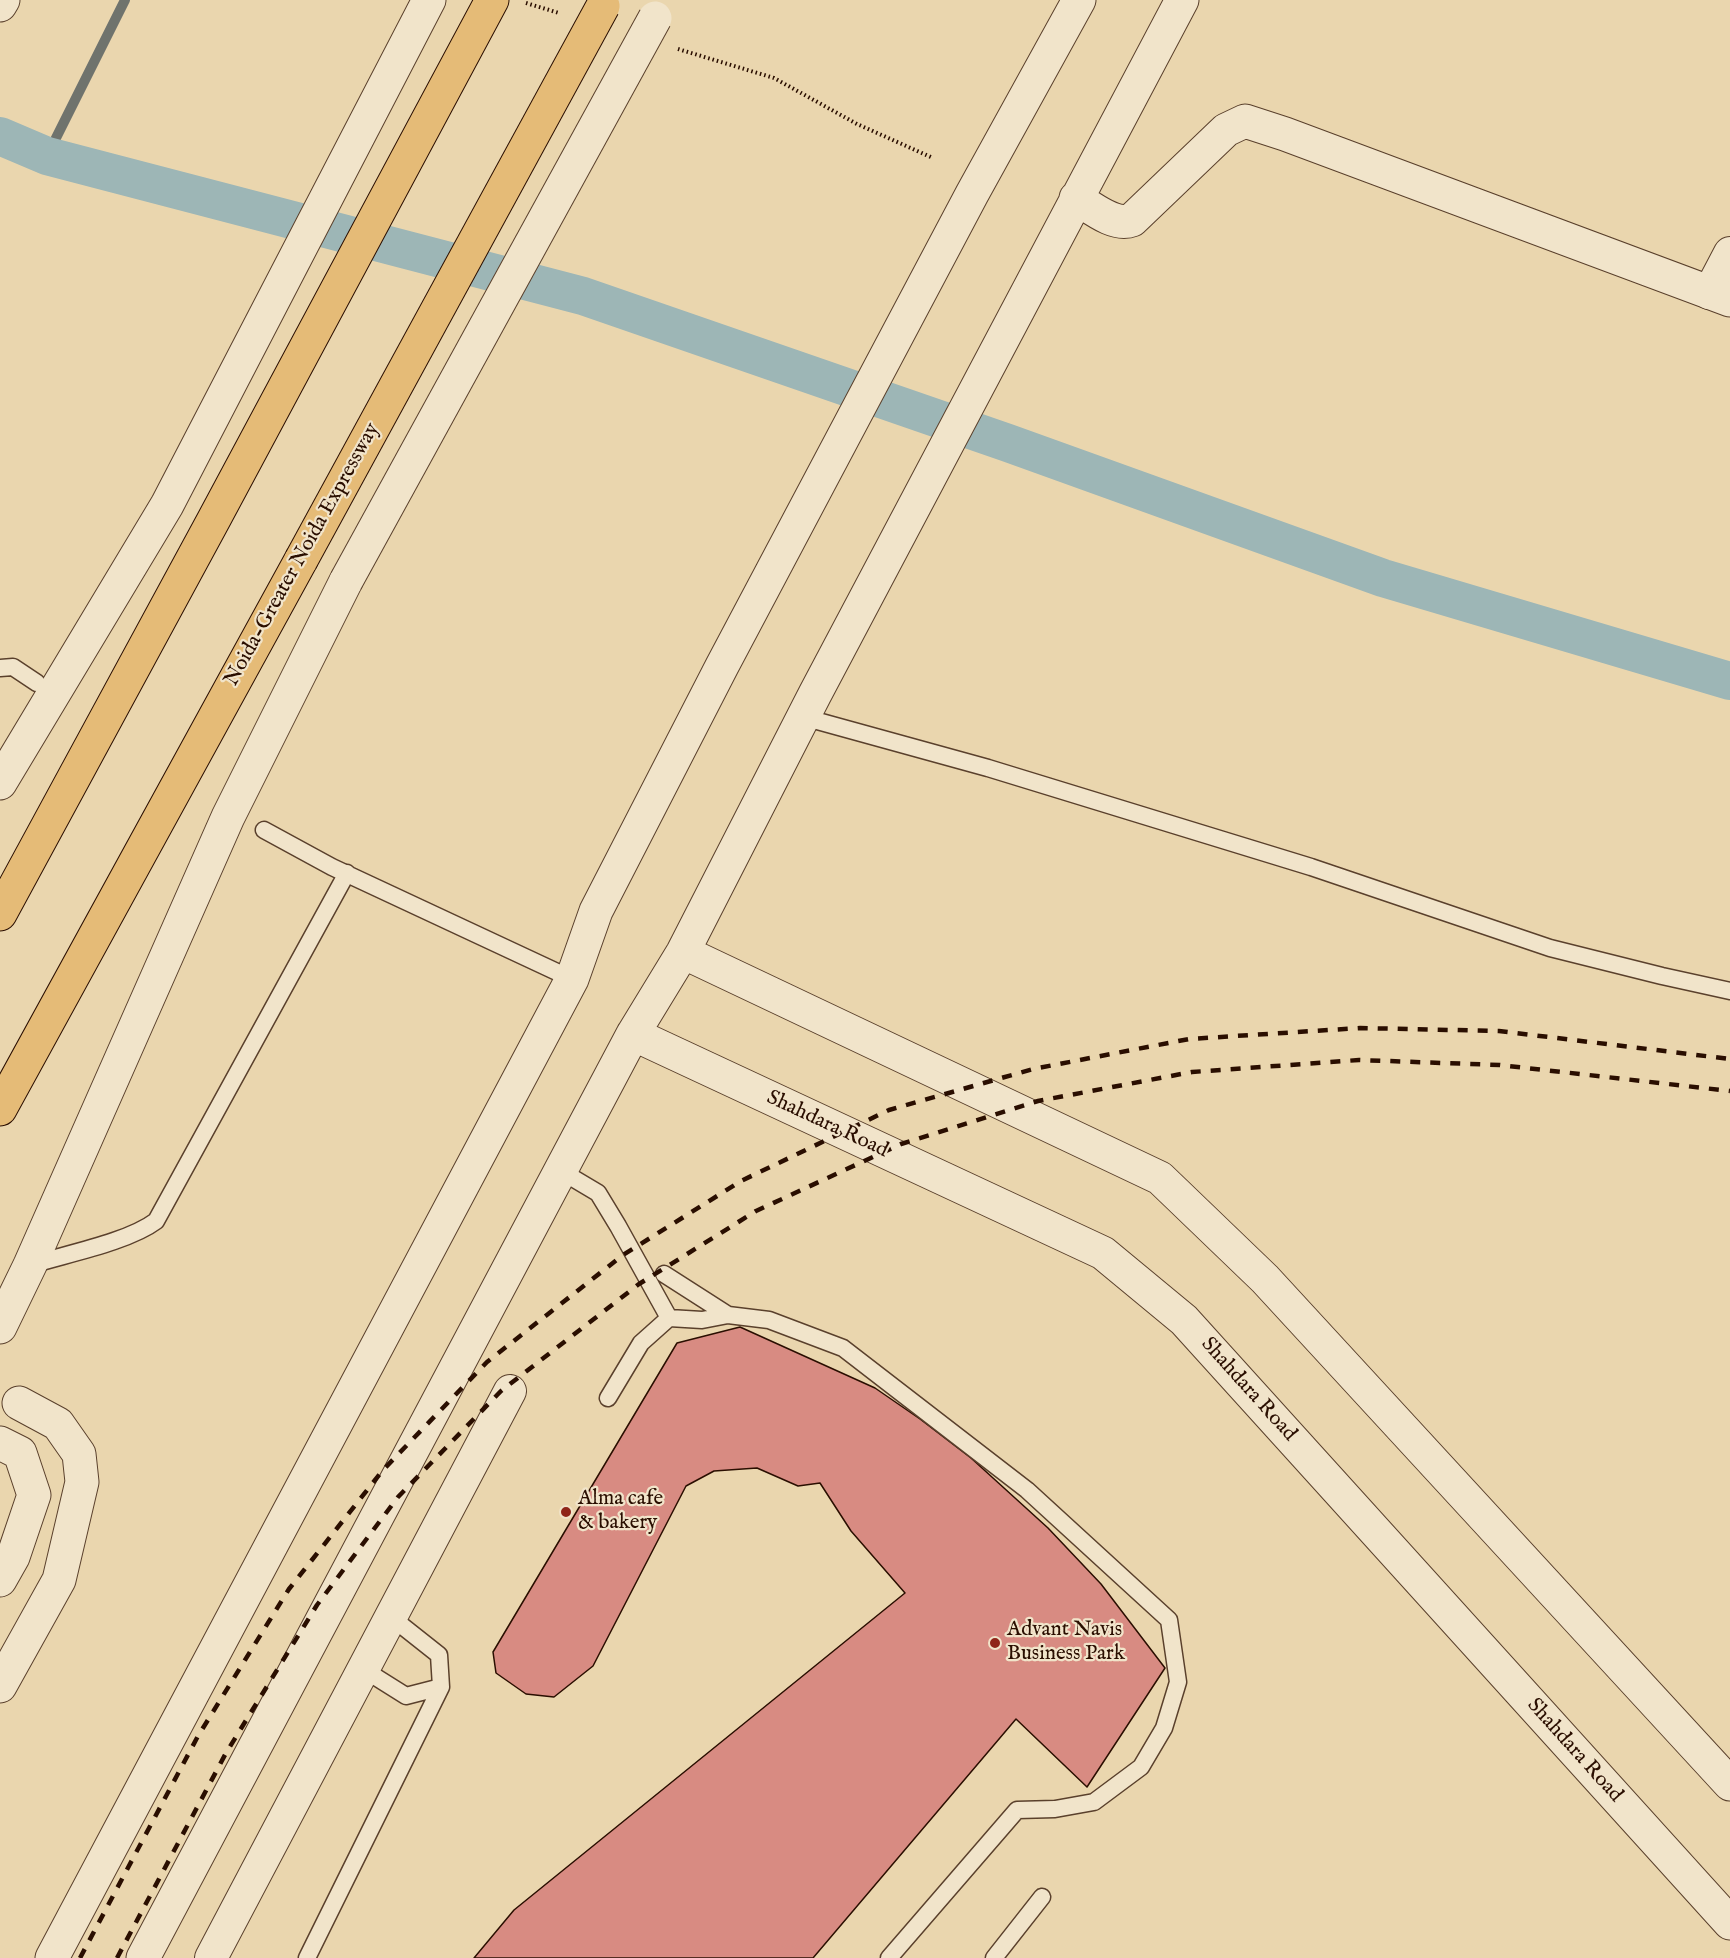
<!DOCTYPE html>
<html>
<head>
<meta charset="utf-8">
<style>
	body { margin:0 }
	canvas { display:block; background:#ead6ae }
</style>
</head>
<body>
<canvas width="1730" height="1958"></canvas>
<script>
const ctx = document.querySelector('canvas').getContext('2d');
ctx.lineJoin = 'round';
function stroke(path, color, width, dash) { ctx.strokeStyle = color; ctx.lineWidth = width; ctx.lineCap = dash ? 'butt' : 'round'; ctx.setLineDash(dash || []); ctx.stroke(path); }
function fill(path, color) { ctx.fillStyle = color; ctx.fill(path, 'evenodd'); }
function write(font, color, halo, rows, align = 'center') {
  ctx.font = font + ' "IM FELL English",serif'; ctx.lineWidth = 4.5; ctx.setLineDash([]); ctx.textBaseline = 'middle'; ctx.strokeStyle = halo; ctx.fillStyle = color; for (const [text, x, y, turn = 0] of rows) {
    ctx.save(); ctx.translate(x, y); ctx.rotate((+turn || 0) * Math.PI / 180); ctx.textAlign = isNaN(turn) ? turn : align; if (halo) ctx.strokeText(text, 0, 0); ctx.fillText(text, 0, 0); ctx.restore();
  }
}
stroke(new Path2D(`
	M47,156L125,0`), '#6f736d', 10);
stroke(new Path2D(`
	M0,136L47,156L583,296L1008,443L1383,578L1730,681`), '#9db6b6', 38);
const building = new Path2D(`
	M740,1327L875,1388L920,1419L971,1458L1048,1528L1101,1584L1165,1668L1087,1787L1016,1719L813,1958H474L514,1910L905,1593L851,1531L820,1483L798,1486L757,1468L714,1471L686,1486L593,1666L554,1697L526,1694L496,1673L493,1652L677,1343Z`);
fill(building, '#d88b82');
stroke(building, '#2a0e00', 1.5);
const service = new Path2D(`
	M0,668L13,667L37,683
	M803,717L988,768L1311,867L1550,948L1662,976L1730,991
	M264,830L332,867L572,979
	M561,1171L598,1193L618,1226L669,1318
	M31,1265C66,1254 128,1242 156,1221L347,873
	M664,1274L728,1315
	M608,1398L641,1343L669,1318L702,1320L728,1315L769,1320L843,1348L1027,1490L1169,1620L1178,1682L1164,1728L1141,1767L1094,1802L1055,1809L1017,1810L889,1958
	M363,1669L406,1696L441,1687L439,1655L391,1617
	M307,1958L441,1687
	M994,1958L1042,1897`);
const minor = new Path2D(`
	M1709,293L1730,253
	M211,1958L510,1391`);
const tertiary = new Path2D(`
	M0,5L3,0
	M1076,198C1091,207 1114,227 1132,220L1226,130L1245,121L1285,134L1730,300
	M0,783L167,505L429,0
	M683,952L1160,1178L1265,1279L1730,1784
	M633,1034L1103,1253L1184,1320L1730,1923
	M0,1327L30,1265L228,817L346,581
	M0,1443L20,1453L34,1495L13,1557L0,1580
	M0,1686L59,1580L82,1482L79,1454L58,1424L19,1403
	M52,1958L572,979L596,911L722,666L972,194L1079,0
	M143,1958L633,1034L683,952L815,694L1182,0`);
const trunk = new Path2D(`
	M0,914L213,521L492,0
	M0,1109L301,560`);
stroke(service, '#5a402c', 19);
stroke(minor, '#5a402c', 34);
stroke(tertiary, '#5a402c', 35);
stroke(trunk, '#2a0e00', 35);
stroke(new Path2D(`
	M526,3L559,13
	M678,49L774,78L857,124L933,158`), '#2a0e00', 4, [1.5, 3]);
stroke(service, '#f1e4ca', 16);
stroke(minor, '#f1e4ca', 32);
stroke(tertiary, '#f1e4ca', 33);
stroke(trunk, '#e5bb77', 33);
stroke(new Path2D(`
	M80,1958L198,1736L289,1589L383,1470L487,1362L623,1255L741,1181L889,1110L1033,1069L1189,1039L1360,1028L1499,1031L1730,1059
	M117,1958L226,1753L317,1605L398,1497L501,1391L639,1284L756,1211L901,1144L1038,1101L1192,1072L1359,1060L1500,1065L1730,1091`), '#2a0e00', 4.5, [10, 10]);
const tertiaryBridge = new Path2D(`
	M346,581L655,18`);
const trunkBridge = new Path2D(`
	M301,560L603,6`);
stroke(tertiaryBridge, '#5a402c', 35, []);
stroke(trunkBridge, '#2a0e00', 35, []);
stroke(tertiaryBridge, '#f1e4ca', 33);
stroke(trunkBridge, '#e5bb77', 33);
for (const [x, y, r, color] of [
	[566,1512,6,"#8f2418"],
	[995,1643,6,"#8f2418"]
]) { const dot = new Path2D(); dot.arc(x, y, r, 0, 2 * Math.PI); ctx.fillStyle = color; ctx.fill(dot); stroke(dot, '#f1e4ca', 2); }
write('21px', '#2a0e00', '#f1e4ca', [
	["Noida-Greater Noida Expressway",303,555,-61],
	["Shahdara Road",827,1125,25],
	["Shahdara Road",1248,1390,48],
	["Shahdara Road",1574,1751,48]
]);
write('21px', '#2a0e00', '#f1e4ca', [
	["Alma cafe",578,1500],
	["& bakery",578,1524],
	["Advant Navis",1007,1631],
	["Business Park",1007,1655]
], 'left');
</script>
</body>
</html>
